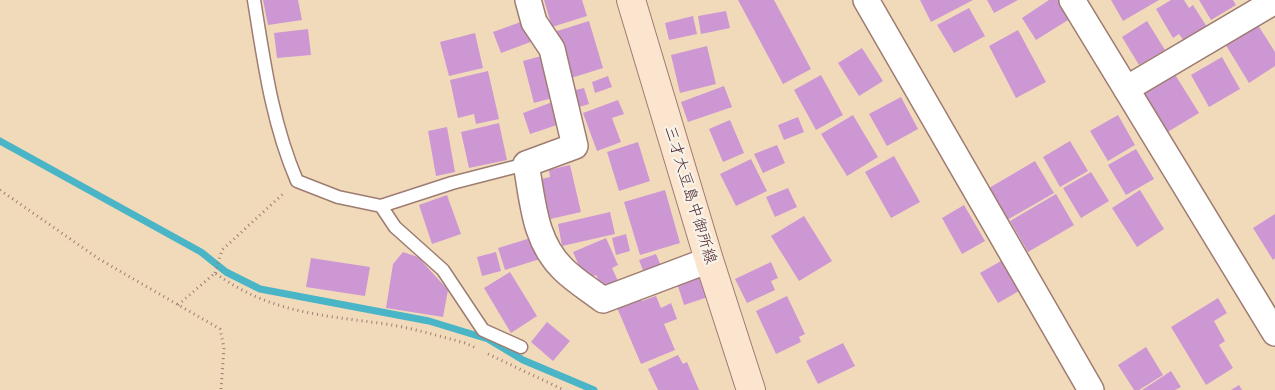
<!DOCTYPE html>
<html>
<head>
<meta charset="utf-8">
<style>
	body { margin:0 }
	canvas { display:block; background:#f1daba }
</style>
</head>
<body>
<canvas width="1275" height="390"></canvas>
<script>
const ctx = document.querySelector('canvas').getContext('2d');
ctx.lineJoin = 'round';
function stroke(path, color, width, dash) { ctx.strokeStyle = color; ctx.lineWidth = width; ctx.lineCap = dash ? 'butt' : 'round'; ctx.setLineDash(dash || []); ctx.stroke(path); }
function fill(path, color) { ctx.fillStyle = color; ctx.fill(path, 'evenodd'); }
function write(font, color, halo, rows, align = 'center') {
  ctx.font = font + ' "Patrick Hand","Klee One",sans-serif'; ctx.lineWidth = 4.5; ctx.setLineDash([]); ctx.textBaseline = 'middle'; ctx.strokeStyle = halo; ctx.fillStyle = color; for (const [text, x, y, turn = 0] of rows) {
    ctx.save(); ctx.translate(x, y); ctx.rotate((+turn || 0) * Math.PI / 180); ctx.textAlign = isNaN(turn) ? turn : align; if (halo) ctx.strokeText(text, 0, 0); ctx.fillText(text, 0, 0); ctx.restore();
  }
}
stroke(new Path2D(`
	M0,141L201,252L226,272L260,289L429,321L488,339L523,360L594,390`), '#49b5c6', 7);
fill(new Path2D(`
	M263,0H298L302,20L268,25Z
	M544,0H582L587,16L552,27Z
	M738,0H774L811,69L783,84Z
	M920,0H973L931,22Z
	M987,0H1018L994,13Z
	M1049,0H1061L1073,17L1036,40L1022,18Z
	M1111,0H1159L1123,21Z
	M1171,0H1184L1189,8L1193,5L1207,27L1184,41L1179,34L1173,38L1156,9Z
	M1199,0H1233L1236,5L1211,20Z
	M969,8L985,36L954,53L937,25Z
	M726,11L730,28L701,34L698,16Z
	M693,16L697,34L669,40L665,23Z
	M529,19L536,40L501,53L493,32Z
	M589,21L603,68L568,79L554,32Z
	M1147,21L1165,50L1139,65L1122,37Z
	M1256,22L1275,52V66L1249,83L1224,42Z
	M308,29L311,55L277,58L274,33Z
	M1018,30L1046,82L1016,98L989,46Z
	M475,33L483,68L449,76L440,42Z
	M707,46L716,84L680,93L671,55Z
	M862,48L883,81L859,96L838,63Z
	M545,55L556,97L534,103L523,61Z
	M1222,57L1240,89L1209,107L1191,75Z
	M488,71L499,119L476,124L474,114L458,118L450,80Z
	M1174,73L1199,113L1166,133L1141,93Z
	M821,75L843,115L816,130L794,90Z
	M608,76L612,87L595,93L592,82Z
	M724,86L732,107L688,122L681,102Z
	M584,88L589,104L576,108L571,91Z
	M901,97L918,129L887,146L869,114Z
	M618,100L624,114L612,118L621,142L597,151L583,113Z
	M555,101L563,123L530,134L523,113Z
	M853,115L878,157L847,176L821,134Z
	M1118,115L1135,145L1108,161L1090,131Z
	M798,117L804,132L784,140L778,125Z
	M730,120L744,153L723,162L709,129Z
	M499,123L507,160L469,168L461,132Z
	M447,127L455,172L436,176L428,131Z
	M1070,141L1088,171L1060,187L1043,157Z
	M638,142L650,181L619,191L607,152Z
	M777,145L785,163L763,173L754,154Z
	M1136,149L1154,179L1126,195L1108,165Z
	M894,156L920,202L891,218L865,172Z
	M751,159L767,191L736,206L720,174Z
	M1035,161L1054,193L1007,220L989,188Z
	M570,165L581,212L546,220L537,180L550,177L549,170Z
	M1091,172L1109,201L1081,218L1063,188Z
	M788,188L797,207L775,217L766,197Z
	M665,190L680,243L640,255L624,202Z
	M1140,190L1164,229L1137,247L1112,208Z
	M1056,194L1074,225L1028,252L1010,221Z
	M447,195L461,234L432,244L419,205Z
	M964,205L985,241L962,254L942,218Z
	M610,212L615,234L562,246L558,224Z
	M1275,214V258L1273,260L1253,228Z
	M804,216L832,261L799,281L771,236Z
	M626,234L630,251L616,255L612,238Z
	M534,237L540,259L505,270L498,248Z
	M606,238L618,265L612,268L618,281L602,288L596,275L585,280L573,252Z
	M403,252L418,257L448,290L443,317L386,308L393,264Z
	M496,252L501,271L482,276L477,257Z
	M656,254L663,271L646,278L639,260Z
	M1008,257L1026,287L998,303L980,273Z
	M311,258L370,267L365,296L306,287Z
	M771,262L778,278L771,281L775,290L747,303L735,279Z
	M706,270L714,295L684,305L676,280Z
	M510,272L537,316L511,333L484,288Z
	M638,294L642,301L656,296L661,308L671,303L677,319L664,324L675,350L641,364L615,303Z
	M787,296L805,334L799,337L801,342L776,354L756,311Z
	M1218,298L1227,313L1214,321L1225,341L1219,345L1233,368L1206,385L1171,327Z
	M547,322L570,341L553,361L531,342Z
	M843,343L855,366L818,384L806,361Z
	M1146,347L1163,375L1139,390H1134L1118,365Z
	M678,355L683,364L687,362L699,390H658L648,369Z
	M1171,371L1181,387L1175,390H1142Z
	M1239,385L1242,390H1231Z`), '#cd97d4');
const lane = new Path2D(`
	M254,0C264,62 272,123 297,181L338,197L381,206L452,183L526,164
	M381,206L395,227L443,270L483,330L521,347`);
const street = new Path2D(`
	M528,0L534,22L552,49L575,146L526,164C533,201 534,241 563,269C575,281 590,290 603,300L709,260
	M866,0L1091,390
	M1072,0L1275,333
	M1126,89L1275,1`);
const secondary = new Path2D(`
	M631,0L709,260L751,390`);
stroke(lane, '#9e7c72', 15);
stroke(street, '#9e7c72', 28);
stroke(secondary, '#9e7c72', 30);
stroke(new Path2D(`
	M0,190L99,259L220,329L224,348L221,390
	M215,273L222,250L285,192
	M178,305L215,273C270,313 321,315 386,324C412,328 439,336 465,343L476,348
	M488,354L564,390`), '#9e7c72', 3, [1, 4]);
stroke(lane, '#fff', 12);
stroke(street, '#fff', 25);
stroke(secondary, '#fce5cf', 28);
write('16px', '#4a1f2b', '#f7f3e8', [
	["三才大豆島中御所線",690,195,73]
]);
</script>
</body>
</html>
